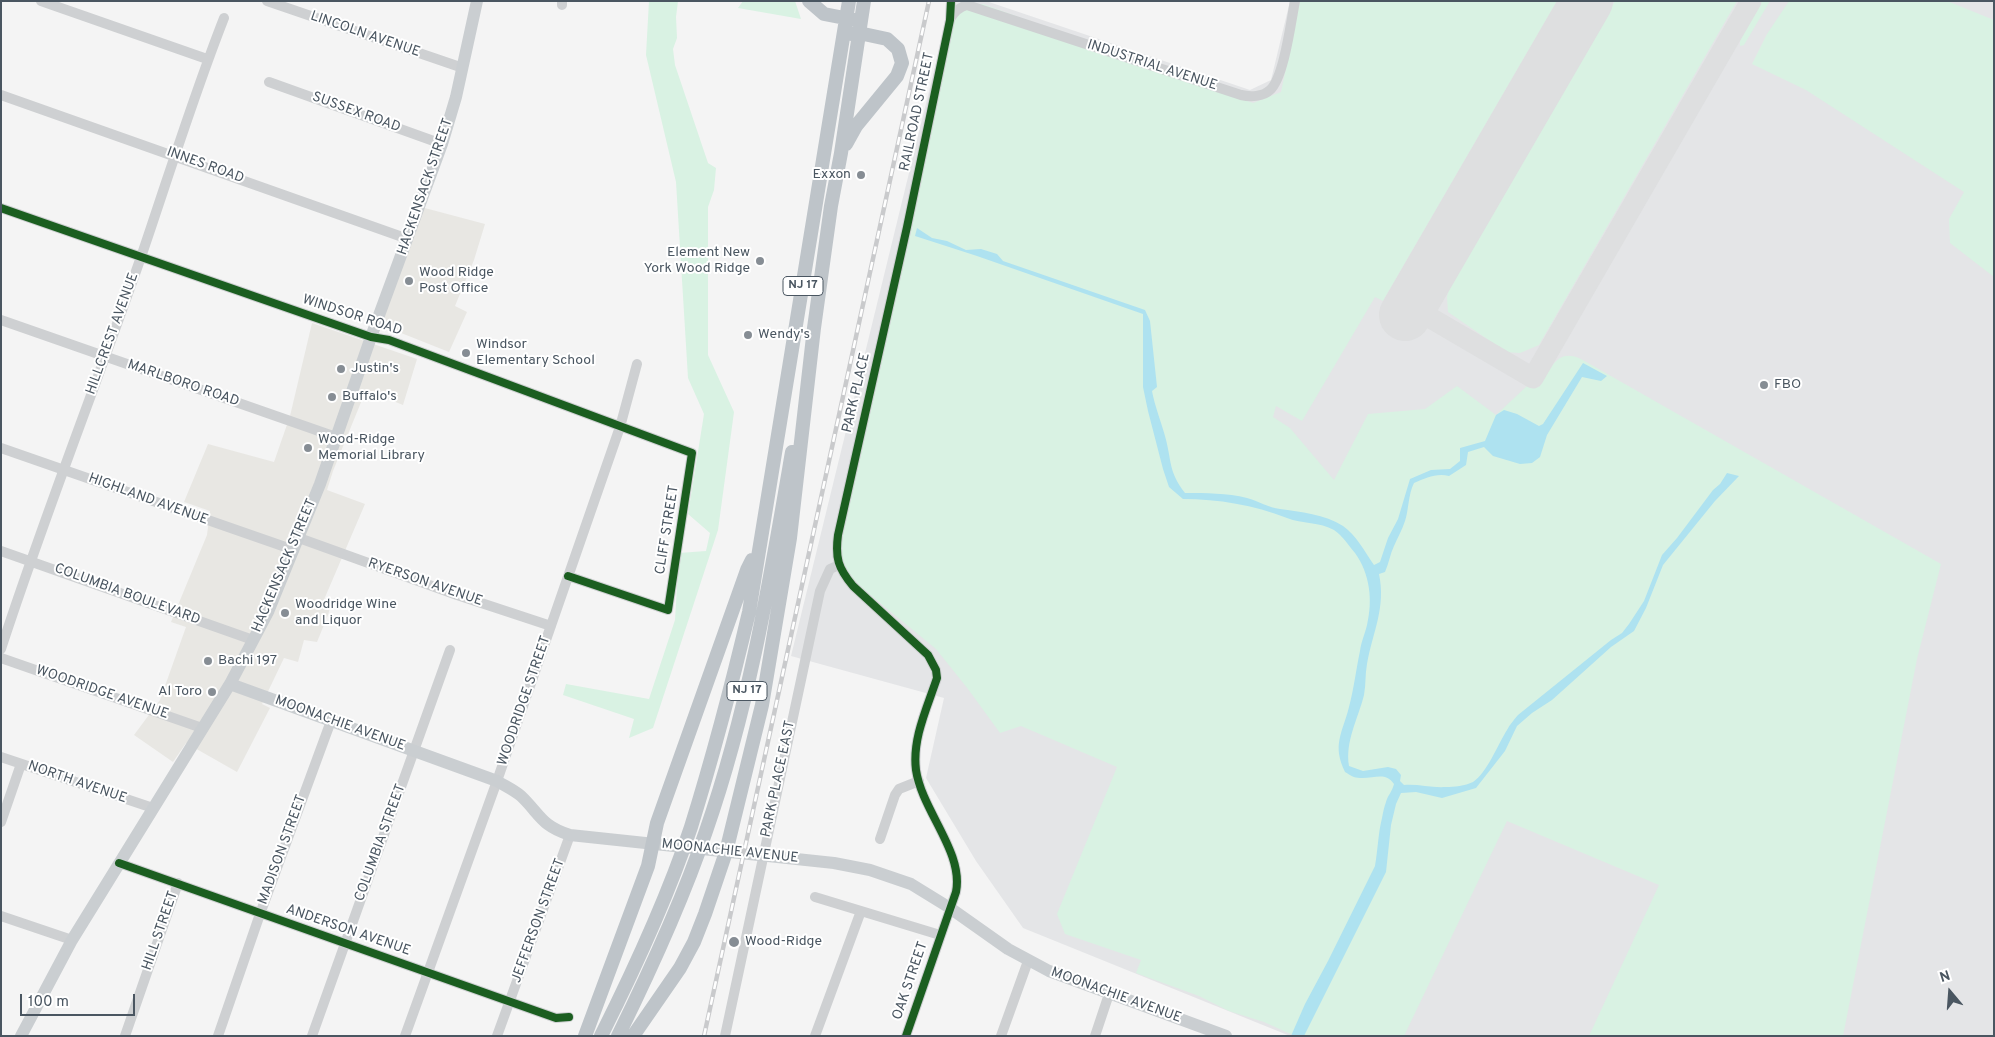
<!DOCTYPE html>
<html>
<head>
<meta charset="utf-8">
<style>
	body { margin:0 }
	#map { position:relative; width:1995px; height:1037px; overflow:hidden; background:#f4f4f4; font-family:Overpass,sans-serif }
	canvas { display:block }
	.frame { position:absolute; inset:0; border:2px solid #4a5661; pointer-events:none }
	.north { position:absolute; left:1925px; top:967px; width:50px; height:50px; -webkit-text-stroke:4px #fff; paint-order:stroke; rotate:342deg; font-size:14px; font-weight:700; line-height:20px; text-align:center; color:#4a5661 }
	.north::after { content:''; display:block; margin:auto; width:18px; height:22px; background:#4a5661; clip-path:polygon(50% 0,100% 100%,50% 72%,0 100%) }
	.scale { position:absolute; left:20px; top:994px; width:115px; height:22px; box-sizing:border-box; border:2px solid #4a5661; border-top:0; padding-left:6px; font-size:15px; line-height:18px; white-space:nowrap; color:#4a5661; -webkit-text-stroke:4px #fff; paint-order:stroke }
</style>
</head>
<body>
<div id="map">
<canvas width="1995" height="1037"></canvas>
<div class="frame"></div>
<div class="north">N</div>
<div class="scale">100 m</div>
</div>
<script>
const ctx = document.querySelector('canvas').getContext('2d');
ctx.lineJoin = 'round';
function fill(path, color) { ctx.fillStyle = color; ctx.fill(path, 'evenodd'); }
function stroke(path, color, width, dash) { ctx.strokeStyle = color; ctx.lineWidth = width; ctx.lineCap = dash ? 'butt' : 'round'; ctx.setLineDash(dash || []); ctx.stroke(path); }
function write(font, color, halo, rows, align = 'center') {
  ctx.font = font + ' Overpass,sans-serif'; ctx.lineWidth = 4; ctx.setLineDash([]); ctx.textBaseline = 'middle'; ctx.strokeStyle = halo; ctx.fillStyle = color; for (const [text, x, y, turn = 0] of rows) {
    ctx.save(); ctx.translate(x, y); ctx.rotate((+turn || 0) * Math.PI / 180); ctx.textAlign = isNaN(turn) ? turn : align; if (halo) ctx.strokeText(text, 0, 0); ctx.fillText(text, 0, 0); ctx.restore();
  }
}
fill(new Path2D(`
	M421,207L485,224L474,260L455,306L467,312L449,352L381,325Z
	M312,323L417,359L403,405L366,390L333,471L327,490L365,504L323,602L330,608L328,615L317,642L304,640L298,662L284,658L262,704L270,708L237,772L186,743L173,762L134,735L160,700L186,627L171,622L207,535L210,511L184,502L208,444L274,462L290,416Z`), '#e8e7e3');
fill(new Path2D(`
	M951,1H986L1250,90L1271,80L1290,1H1994V1036H1290L1023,928L976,861L926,778L944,698L791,656Z`), '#e4e5e7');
fill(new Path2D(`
	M649,1H678L676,17L677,38L673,49L675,65L708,163L716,168L714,190L708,207V355L734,412L718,530L653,728L629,738L634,719L563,695L566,684L649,699L675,620L679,553L706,551L710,533L688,514L704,414L688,378L676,182L646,55Z
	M743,1H795L801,19L738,8Z
	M1300,1H1557L1383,301L1375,297L1302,421L1276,406L1273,417L1290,428L1334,480L1368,414L1425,409L1457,386L1496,415L1527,386L1530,388L1539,387C1550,371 1556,347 1581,359L1941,564L1917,659L1843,1036H1589L1659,885L1507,821L1404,1036H1295L1264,1022L1229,1011L1199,996L1136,973L1141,960L1065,934L1057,914L1117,767L1021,726L1000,733L968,689L936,649L862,588L839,565L838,535L951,11L983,4L1253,103L1281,92Z
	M1615,1H1737L1539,345L1520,353L1506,352L1448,312L1447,297L1449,289Z
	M1761,1H1770L1744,45L1740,46V37Z
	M1789,1H1947L1994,20V277L1950,243L1949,219L1964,192L1806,90L1752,64L1767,34Z`), '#d9f2e3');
fill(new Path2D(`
	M917,228L932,238L947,241L966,250L981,249L997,254L1003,261L1145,310L1150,321L1157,387L1152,391C1155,407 1161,421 1165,436C1172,461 1168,471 1185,493C1206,493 1227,493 1247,498C1258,501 1269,508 1280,509C1300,512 1325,514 1343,526C1356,535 1365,552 1374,565L1380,562L1388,538L1398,519L1410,479L1431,470L1450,469L1460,461V448L1485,441L1496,415L1504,410L1517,414L1539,426L1543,424L1583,363L1607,376L1601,381L1582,377L1547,435L1540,457L1532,463L1520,464L1493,456L1484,447L1468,452L1466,465L1449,476C1436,473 1426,478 1414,483C1408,495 1409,509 1405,521C1402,530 1398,537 1394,546C1390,554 1389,563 1385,572L1379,574C1386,608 1373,631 1367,664C1365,674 1366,685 1364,695C1358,719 1345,741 1349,766L1363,771L1388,767L1396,769L1401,775L1400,781L1404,785C1419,784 1431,788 1446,787C1454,787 1465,786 1473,782C1487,773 1498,744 1507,730C1510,724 1514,720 1518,715L1611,640L1622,633L1629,624L1644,601L1662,555L1677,538L1713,490L1720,484L1727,473L1739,476L1715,501L1663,565L1646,608L1634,631L1611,647L1552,700L1532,713L1517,726L1505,751L1476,788L1442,798L1416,792L1401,793L1396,804L1391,825L1386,872L1304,1036H1291L1305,1004L1328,961L1375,866C1378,849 1378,834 1382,818C1383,813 1384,807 1386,802C1388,795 1392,792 1394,784C1385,771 1374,779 1360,778C1354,778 1350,775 1345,772C1332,745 1342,734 1349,707C1354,688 1356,670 1360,651C1361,642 1365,634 1367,625C1373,600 1370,574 1355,553C1349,546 1342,535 1334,530C1320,522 1302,524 1287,518C1254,505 1218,499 1183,499L1169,487L1163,469L1148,411L1143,387V314L977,256L915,236Z`), '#aee2f0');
stroke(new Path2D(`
	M1410,306L1533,378L1751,1`), '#dedfe0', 21);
stroke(new Path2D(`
	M1405,315L1587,1`), '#dedfe0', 52);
stroke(new Path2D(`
	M41,1L207,59
	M267,1L463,68
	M562,5V1
	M950,19C954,12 959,7 967,5L1241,95C1250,97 1263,97 1270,90C1284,78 1291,21 1295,1
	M269,82L442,144
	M1,95L408,239
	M1,208L371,337L389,340L692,453L668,610L568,576
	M1,320L336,437
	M1,448L294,550
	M299,538L457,595L551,626
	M1,551L253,640
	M1,649C44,517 95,388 141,257C168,178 193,97 224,18
	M1,658L202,728
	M1,757L153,808
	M1,822L21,764
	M880,839L895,795L899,789L919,781
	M119,863L556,1018L569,1017
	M815,897L940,935
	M1,916L72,940
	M125,1036L178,883
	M218,1036L260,914L331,721
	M312,1036L450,650
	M405,1036L497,781L620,427L637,364
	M497,1036L570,835
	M725,1036L820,591L830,569L839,565
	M815,1036L861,911
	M906,1036L956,892C964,852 922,811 916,770C912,739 927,708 937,678L936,670L928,655L853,586C838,568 835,558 838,535L907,227L950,20L951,1
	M1001,1036L1028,961
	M1095,1036L1109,994`), '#ced0d2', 10);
stroke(new Path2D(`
	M230,684L497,781C505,786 514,790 521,796C540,814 541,826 570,835L834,863L870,870L911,884L950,908L1008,949L1049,971L1226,1036
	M21,1036L72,940L230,684L268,612L320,484L371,337L442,144L456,97L477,1`), '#caced1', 12);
stroke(new Path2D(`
	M809,1L824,14L855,20
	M846,144L856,126L897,76L902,63L898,49L887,39L859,33L851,34
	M585,1036L648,866L657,823L747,570L752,560
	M601,1036C635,968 667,899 691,827C713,756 732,684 749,612L849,1
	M618,1036C651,969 682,902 706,831C749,708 770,580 792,452
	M633,1036L680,968L694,942L705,914L726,852L762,705L790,538L814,328L831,206L841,153L864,1`), '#bec4c9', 14);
const rail = new Path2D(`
	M704,1036L929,1`);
stroke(rail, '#c9cacc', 4.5);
stroke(rail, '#fff', 2.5, [8]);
stroke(new Path2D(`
	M1,208L371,337L389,340L692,453L668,610L568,576
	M119,863L556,1018L569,1017
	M906,1036L956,892C964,852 922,811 916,770C912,739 927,708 937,678L936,670L928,655L853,586C838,568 835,558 838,535L907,227L950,20L951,1`), '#1b5e20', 8);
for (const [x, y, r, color] of [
	[861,175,5,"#868d94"],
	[760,261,5,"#868d94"],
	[409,281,5,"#868d94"],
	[748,335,5,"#868d94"],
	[466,353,5,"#868d94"],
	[341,369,5,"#868d94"],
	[1764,385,5,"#868d94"],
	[332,397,5,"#868d94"],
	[308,448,5,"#868d94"],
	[285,613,5,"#868d94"],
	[208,661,5,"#868d94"],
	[212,692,5,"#868d94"],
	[734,942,6,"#868d94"]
]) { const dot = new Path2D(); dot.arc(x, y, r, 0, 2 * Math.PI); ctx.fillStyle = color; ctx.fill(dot); stroke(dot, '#fff', 2); }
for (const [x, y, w] of [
	[803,286,40],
	[747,691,40]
]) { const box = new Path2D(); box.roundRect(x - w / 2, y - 9.5, w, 19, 4); ctx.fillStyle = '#fff'; ctx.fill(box); stroke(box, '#4a5661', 1); }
write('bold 12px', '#4a5661', null, [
	["NJ 17",803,286],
	["NJ 17",747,691]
]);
write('14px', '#4a5661', '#fff', [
	["LINCOLN AVENUE",365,35,19],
	["INDUSTRIAL AVENUE",1152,66,18],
	["RAILROAD STREET",918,112,-78],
	["SUSSEX ROAD",356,113,20],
	["INNES ROAD",205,166,20],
	["HACKENSACK STREET",426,187,-71],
	["WINDSOR ROAD",352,316,18],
	["HILLCREST AVENUE",113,334,-70],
	["MARLBORO ROAD",183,384,19],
	["PARK PLACE",857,393,-77],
	["HIGHLAND AVENUE",148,500,20],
	["CLIFF STREET",668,530,-81],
	["HACKENSACK STREET",285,566,-67],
	["RYERSON AVENUE",425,583,19],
	["COLUMBIA BOULEVARD",127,595,20],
	["WOODRIDGE AVENUE",102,693,19],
	["WOODRIDGE STREET",525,701,-71],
	["MOONACHIE AVENUE",340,724,20],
	["PARK PLACE EAST",779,779,-78],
	["NORTH AVENUE",77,783,19],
	["COLUMBIA STREET",381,843,-70],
	["MADISON STREET",283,850,-70],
	["MOONACHIE AVENUE",730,852,6],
	["JEFFERSON STREET",539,921,-70],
	["HILL STREET",161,931,-71],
	["ANDERSON AVENUE",348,931,19],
	["OAK STREET",911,981,-71],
	["MOONACHIE AVENUE",1116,996,20]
]);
write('14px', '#4a5661', '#fff', [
	["Exxon",851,175,"right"],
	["Element New",750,253,"right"],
	["York Wood Ridge",750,269,"right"],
	["Wood Ridge",419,273],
	["Post Office",419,289],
	["Wendy's",758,335],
	["Windsor",476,345],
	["Elementary School",476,361],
	["Justin's",351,369],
	["FBO",1774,385],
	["Buffalo's",342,397],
	["Wood-Ridge",318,440],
	["Memorial Library",318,456],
	["Woodridge Wine",295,605],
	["and Liquor",295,621],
	["Bachi 197",218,661],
	["Al Toro",202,692,"right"],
	["Wood-Ridge",745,942]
], 'left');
</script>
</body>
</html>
